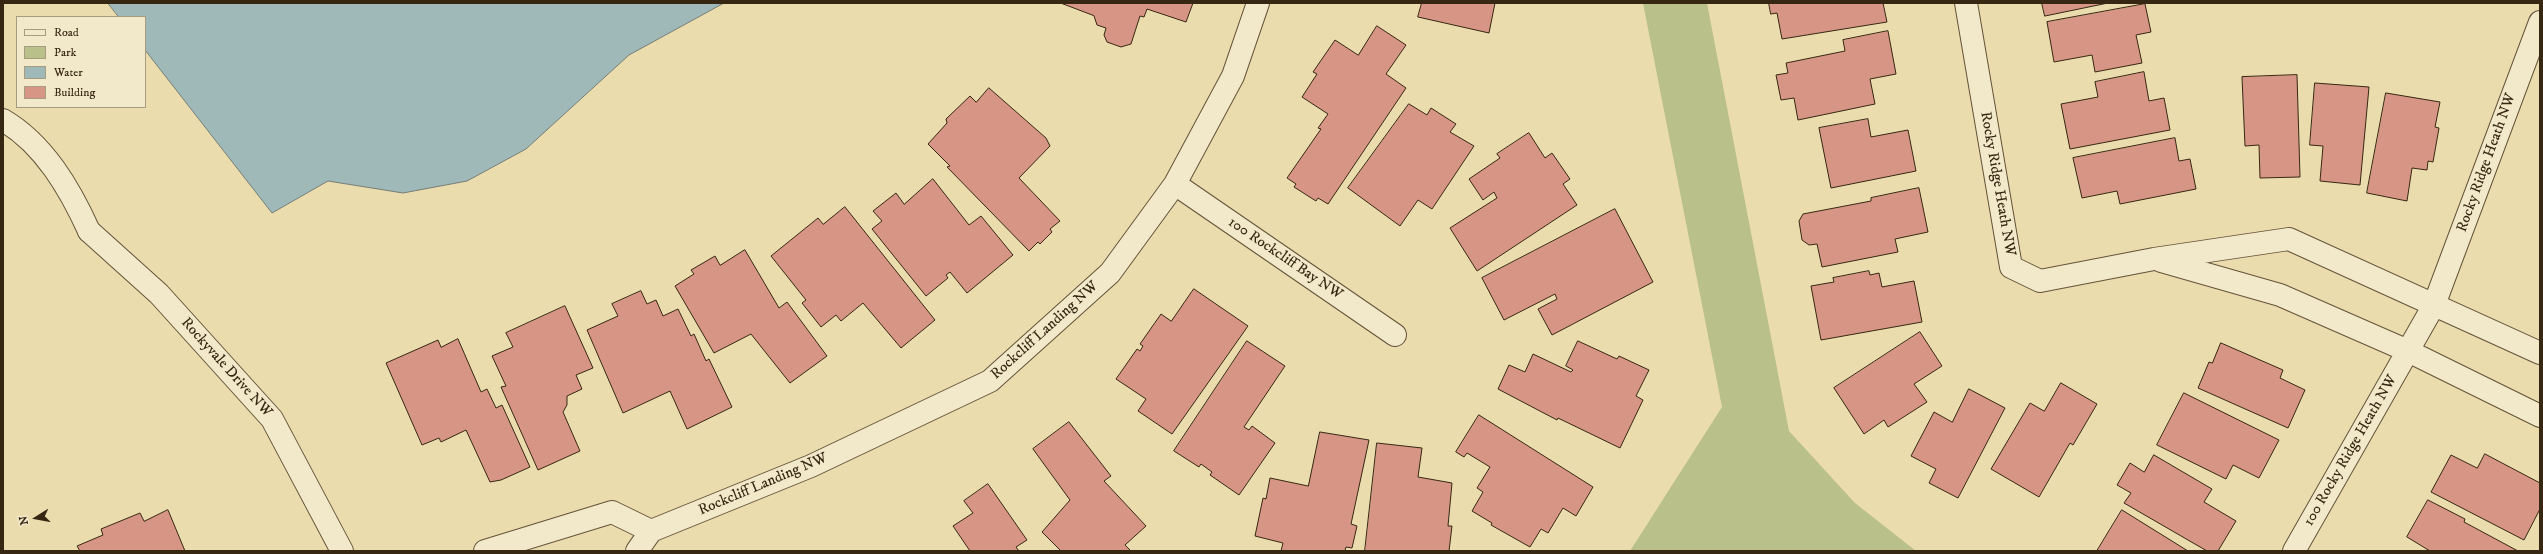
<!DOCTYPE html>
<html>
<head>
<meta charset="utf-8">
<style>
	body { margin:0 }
	#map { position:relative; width:2543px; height:554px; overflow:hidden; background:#ebdcae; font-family:"IM FELL DW Pica",serif }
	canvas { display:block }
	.frame { position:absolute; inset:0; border:4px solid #362712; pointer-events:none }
	.legend { position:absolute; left:16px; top:16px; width:130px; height:92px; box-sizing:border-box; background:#f2e8ca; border:1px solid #a79b80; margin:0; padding:5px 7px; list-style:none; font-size:12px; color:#362712 }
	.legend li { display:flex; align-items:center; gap:8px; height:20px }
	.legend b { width:20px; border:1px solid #a79b80 }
	.north { position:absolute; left:16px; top:498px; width:40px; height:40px; -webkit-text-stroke:3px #f2e8ca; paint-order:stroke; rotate:259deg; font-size:11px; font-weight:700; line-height:16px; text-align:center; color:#362712 }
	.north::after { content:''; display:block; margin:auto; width:14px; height:18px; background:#362712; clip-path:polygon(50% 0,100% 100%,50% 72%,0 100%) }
</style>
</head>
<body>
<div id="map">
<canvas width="2543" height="554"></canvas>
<div class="frame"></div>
<ul class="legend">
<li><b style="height:5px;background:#f2e8ca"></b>Road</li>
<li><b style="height:11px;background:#b9c089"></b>Park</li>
<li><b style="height:11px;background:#9fb8b8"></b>Water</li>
<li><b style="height:11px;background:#d79585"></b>Building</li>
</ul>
<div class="north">N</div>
</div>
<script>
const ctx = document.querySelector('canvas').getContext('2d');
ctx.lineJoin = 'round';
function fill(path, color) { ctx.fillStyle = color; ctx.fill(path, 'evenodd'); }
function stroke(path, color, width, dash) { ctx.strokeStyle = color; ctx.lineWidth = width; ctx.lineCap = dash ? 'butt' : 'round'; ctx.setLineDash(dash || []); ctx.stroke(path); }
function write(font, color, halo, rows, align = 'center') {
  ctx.font = font + ' "IM FELL DW Pica",serif'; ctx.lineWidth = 3; ctx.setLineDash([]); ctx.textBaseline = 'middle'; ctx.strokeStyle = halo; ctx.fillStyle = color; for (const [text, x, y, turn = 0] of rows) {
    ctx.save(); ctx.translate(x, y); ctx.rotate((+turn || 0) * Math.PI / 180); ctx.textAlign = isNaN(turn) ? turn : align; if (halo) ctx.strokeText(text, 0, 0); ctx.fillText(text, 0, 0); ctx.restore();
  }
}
fill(new Path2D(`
	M1643,3H1707L1789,431L1855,503L1916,551H1630L1722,407Z`), '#b9c089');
const water = new Path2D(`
	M108,3H724L629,55L526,149L467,181L403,193L328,181L272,213L145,50V17H119Z`);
fill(water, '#9fb8b8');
stroke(water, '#757e76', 1);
const building = new Path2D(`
	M1061,3H1193L1186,22L1147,9L1144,17L1140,16L1131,44L1121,47L1107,42L1104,35L1106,28L1097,25L1094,16Z
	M1422,3H1495L1489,33L1418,17Z
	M1769,3H1883L1887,22L1782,39L1777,13L1771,14Z
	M2042,3H2108L2045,16Z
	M2145,4L2151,32L2136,35L2142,63L2095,72L2092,55L2054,62L2047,22Z
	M1377,26L1406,45L1386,74L1406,88L1328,204L1318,198L1316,201L1294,187L1296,184L1287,178L1321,129L1318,128L1328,114L1302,97L1317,74L1313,72L1335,40L1358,55Z
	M1888,31L1896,74L1870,79L1875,104L1798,120L1794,98L1781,100L1776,75L1788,73L1786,63L1845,51L1843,40Z
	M2144,72L2149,101L2164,98L2170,130L2070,149L2061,104L2098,97L2095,82Z
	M2297,75L2300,177L2260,178L2259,145L2245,146L2242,77Z
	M2315,83L2369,87L2360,185L2320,181L2323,146L2310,145Z
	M989,88L1046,138L1050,146L1019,178L1060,221L1050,229L1052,232L1040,244L1038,242L1029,251L947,167L950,166L928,144L947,123L946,119L970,96L976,102Z
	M2386,93L2440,102L2435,127L2439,128L2433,162L2428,161L2427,170L2412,168L2407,201L2367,193Z
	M1409,104L1427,115L1431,108L1456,124L1450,132L1474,146L1432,209L1418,200L1400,226L1348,188Z
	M1868,119L1871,137L1908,130L1916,171L1831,188L1819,128Z
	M1529,133L1545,158L1552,153L1570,179L1563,184L1577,205L1477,271L1450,228L1497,198L1494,192L1483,200L1469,179L1500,158L1497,154Z
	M2175,138L2179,161L2190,159L2196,189L2120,204L2117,191L2082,198L2073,158Z
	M933,179L969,225L981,216L1013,255L967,293L950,272L946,275L948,278L926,296L872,229L882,221L873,211L896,193L904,204Z
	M1919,188L1928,232L1895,239L1898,252L1822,267L1817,244L1809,245L1802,240L1799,221L1803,214L1871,201V198Z
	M845,207L935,320L901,348L863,303L841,321L836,315L821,327L802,303L806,300L771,256L818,218L823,224Z
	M1615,209L1653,282L1552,335L1538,309L1557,299L1555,294L1504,320L1482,278Z
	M745,250L779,308L787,302L827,356L790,383L751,334L714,353L675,286L694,274L691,270L715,256L720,265Z
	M1869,271L1870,275L1879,273L1882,287L1914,281L1922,322L1821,340L1811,286L1834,282L1833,278Z
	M1194,289L1248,326L1172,434L1138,411L1146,399L1116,379L1137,349L1140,351L1143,346L1140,344L1161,314L1171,321Z
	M641,291L647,304L656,300L663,316L678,309L691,336L694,334L706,361L709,359L732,407L687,429L670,391L623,413L587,330L618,316L612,304Z
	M565,306L593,368L576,375L582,389L567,396V405L563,412L580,451L538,470L501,387L506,386L492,356L513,347L506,333Z
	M1920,332L1942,366L1914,384L1927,402L1888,427L1884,420L1864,434L1834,388Z
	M458,339L481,392L487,389L496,408L502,405L530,467L501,480L490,482L466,430L441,442L439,438L422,445L386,363L438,340L441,347Z
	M1247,341L1285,366L1244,427L1249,430L1252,426L1275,443L1239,495L1210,475L1212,472L1201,464L1199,467L1174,451Z
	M1578,341L1617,359L1619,356L1649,370L1636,396L1643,400L1620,448L1558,418L1557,420L1498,389L1509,365L1525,372L1533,354L1571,372L1573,370L1566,366Z
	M2221,343L2283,370L2280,378L2305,390L2288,428L2198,388L2209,362L2212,363Z
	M2061,383L2097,404L2073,445L2070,443L2039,497L1991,469L2030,403L2044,411Z
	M1969,389L2005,408L1958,498L1929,483L1936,469L1911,456L1934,412L1952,422Z
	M2184,393L2279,440L2259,478L2233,465L2226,479L2157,445Z
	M1479,415L1593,487L1576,516L1563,508L1548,533L1541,529L1530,547L1491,525L1492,523L1472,511L1483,492L1477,488L1490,467L1467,453L1464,457L1456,452Z
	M1069,422L1111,476L1104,481L1146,526L1125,545L1131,551H1061L1042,532L1070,500L1033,449Z
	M1320,432L1369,440L1351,524L1357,526L1352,548L1346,547L1345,551H1281L1283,543L1255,536L1263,498L1266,499L1270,478L1308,486Z
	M1377,443L1422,448L1418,477L1452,483L1448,526H1452L1449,551H1365Z
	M2485,454L2540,483V509L2524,540L2431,492L2451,455L2477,468Z
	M2154,455L2212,489L2204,502L2236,521L2218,551H2207L2124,503L2131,493L2117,485L2130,463L2144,472Z
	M988,484L1027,540L1016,547L1019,551H970L953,526L973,513L964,501Z
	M2428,500L2465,519L2464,522L2518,551H2430L2407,537Z
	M168,510L185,551H80L77,546L103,535L101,529L140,513L144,521Z
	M2122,510L2188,551H2097Z`);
fill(building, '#d79585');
stroke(building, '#362712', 1);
const lane = new Path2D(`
	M3,120C44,144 70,189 89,231`);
const street = new Path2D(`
	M1966,3L2011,267L2040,281L2154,259L2289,239L2540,353
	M1175,184L1395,335
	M89,231L159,294L272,419L342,551
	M2161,261L2280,295L2408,351L2540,416
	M485,551L612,512L651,531
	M637,551L651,531L811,466L990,381L1110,273L1175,184L1233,76L1258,3
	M2294,551L2434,305L2540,22`);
stroke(lane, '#635439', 24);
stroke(street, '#635439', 24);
stroke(lane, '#f2e8ca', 22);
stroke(street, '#f2e8ca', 22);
write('15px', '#362712', '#f2e8ca', [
	["Rocky Ridge Heath NW",2487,163,-70],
	["Rocky Ridge Heath NW",1997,184,80],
	["100 Rockcliff Bay NW",1285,259,34],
	["Rockcliff Landing NW",1045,331,-42],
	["Rockyvale Drive NW",226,368,48],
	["100 Rocky Ridge Heath NW",2351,451,-60],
	["Rockcliff Landing NW",763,485,-23]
]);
</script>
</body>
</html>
